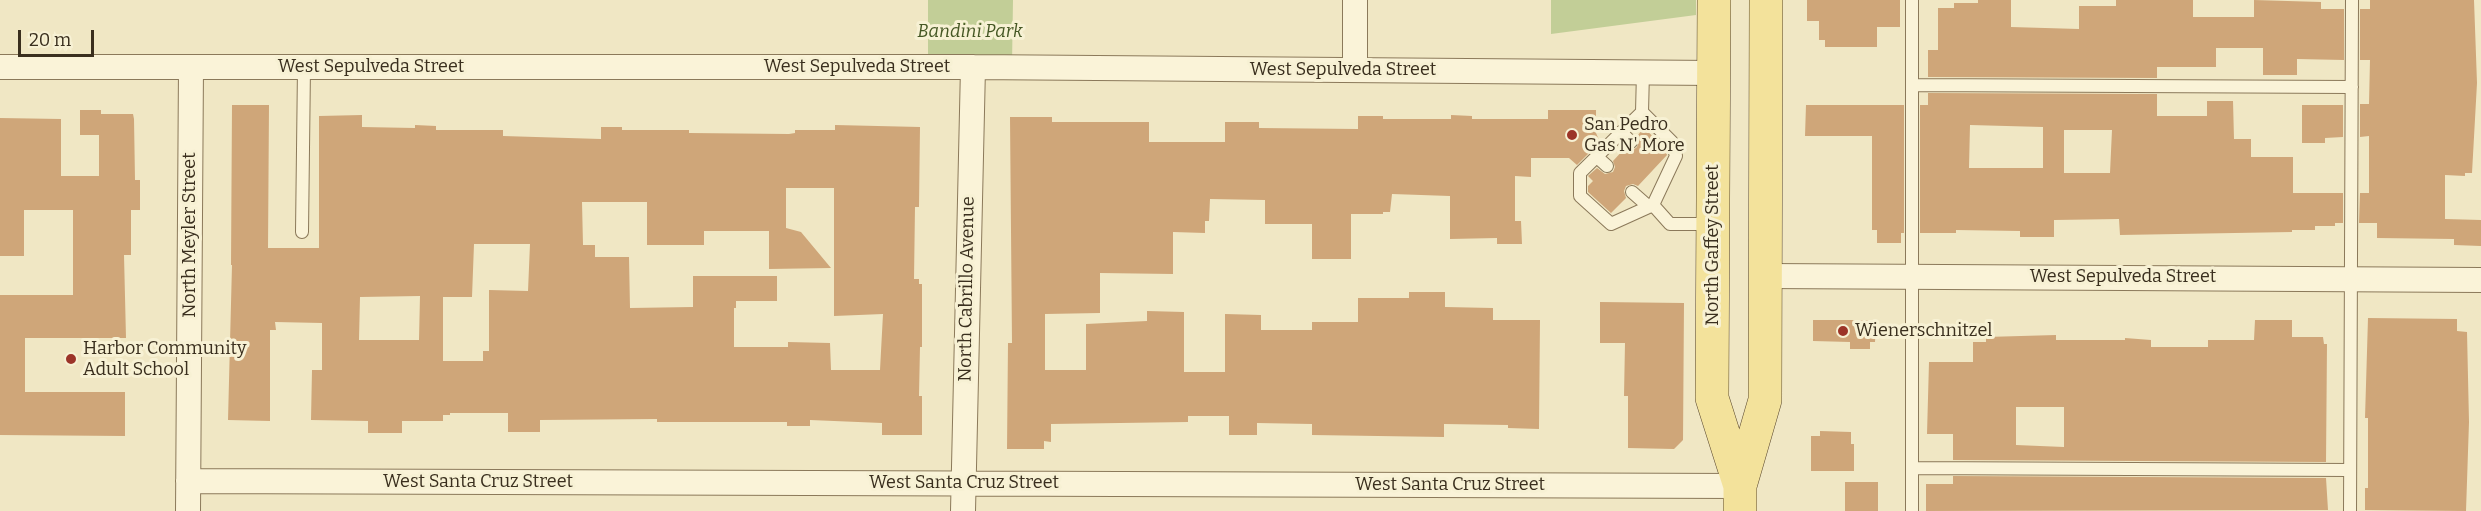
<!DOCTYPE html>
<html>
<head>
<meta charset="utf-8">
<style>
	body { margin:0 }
	#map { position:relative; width:2481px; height:511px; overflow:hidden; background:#f0e7c4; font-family:Bitter,serif }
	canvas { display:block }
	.scale { position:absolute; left:18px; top:30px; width:76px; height:27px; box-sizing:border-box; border:3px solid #3a2f1e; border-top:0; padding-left:8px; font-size:18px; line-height:21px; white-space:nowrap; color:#3a2f1e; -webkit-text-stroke:4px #f7f1d4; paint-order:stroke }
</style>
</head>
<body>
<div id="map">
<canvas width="2481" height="511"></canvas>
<div class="scale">20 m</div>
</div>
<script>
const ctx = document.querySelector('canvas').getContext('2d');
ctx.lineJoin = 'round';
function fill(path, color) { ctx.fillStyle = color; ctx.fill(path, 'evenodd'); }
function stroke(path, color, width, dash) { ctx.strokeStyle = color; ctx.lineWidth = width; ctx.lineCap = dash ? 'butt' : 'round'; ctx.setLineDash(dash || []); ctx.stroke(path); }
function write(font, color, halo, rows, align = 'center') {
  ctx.font = font + ' Bitter,serif'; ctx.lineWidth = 6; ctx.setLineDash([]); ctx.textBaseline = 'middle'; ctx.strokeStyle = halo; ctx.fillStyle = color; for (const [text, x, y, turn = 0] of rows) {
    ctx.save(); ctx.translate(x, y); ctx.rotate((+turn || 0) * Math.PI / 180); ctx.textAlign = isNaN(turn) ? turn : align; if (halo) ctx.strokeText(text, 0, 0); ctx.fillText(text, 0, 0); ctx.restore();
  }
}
fill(new Path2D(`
	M928,0H1013L1012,64H928Z
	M1551,0H1696V15L1551,34Z`), '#c2ce97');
fill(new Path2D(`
	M1807,0H1900V27H1877V47H1825V40H1819V21H1807Z
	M1978,0H2011V27L2079,29V6H2116V0H2193V17H2254V0L2321,2V9H2344V60L2297,59V75H2263V48H2216V67H2157V78L1928,77V50H1938V8H1954V3H1978Z
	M2370,0H2474L2477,83L2472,173H2465V176L2445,175V219L2481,220V246L2454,245V239L2377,238V223H2359L2360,193H2369V136L2360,137V104H2369L2370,60H2360V9H2370Z
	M1928,93L2157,94V116H2207V101H2233L2234,139H2251V157H2293V193H2343V223H2335V226H2315V230H2292V232L2120,235L2119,219L2054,220V237H2020V231L1956,230V233H1920V105H1928ZM1970,125L2043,127V168H1969ZM2064,130H2112L2110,173H2064Z
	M232,105H269L268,248H319V116L362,115V127L415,128V125L436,126V130H503V136L601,139V127H622V130H689V133L789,134L795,133V130H835V125L920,127L919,207H915L914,279H919V284H922V347H920L919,396H922V435H882V423L810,420V426H787V422H657V419L540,420V432H508V413H450V415H443V421H402V433H368V421L311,420L312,370H322V323L275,322L276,330H270V421L228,420L232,265H231ZM786,188H834V316L883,314L880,370H831L830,343L788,342V347H734V308H736V301H777V276H693V307L630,308L629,257H595V245H583L582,202H647V245H704V231H769V269L831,268L801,232L786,228ZM474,244H530L528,291L489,290V351H483V361H443V297H472ZM420,296L419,340H359L360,297Z
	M1806,105H1904V233H1901V243H1877V230H1872V136H1805Z
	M2302,105H2343V137L2325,138V143H2302Z
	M80,110H101V114H133L134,119L135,180H140V210H131V255H124L126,338H25V392H125V436L0,435V295H73V210H24V256H0V118L61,119V176H99V135H80Z
	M1548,110H1596V133L1600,142L1577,165L1569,158H1531V177L1515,176V221H1521L1522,244H1497V238L1450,239V196L1392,194L1390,212H1383V214H1351V259H1312V224H1265V200L1210,199L1209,221H1205V233L1173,232V274L1100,273V313L1045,314V370H1086V324L1147,321V311L1184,312V372H1225V314L1261,315V330H1312V322H1358V298H1409V292H1445V307L1493,308V320H1540L1539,429L1508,428V425L1444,424V437L1312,435V424L1257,423V435H1229V416H1188V422L1051,424V442L1044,441V449H1007L1008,343H1012L1010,117H1052V122H1149V142H1225V122H1259V128L1358,129V116H1383V119H1451V115L1472,116V119H1548Z
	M1644,128L1665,148L1667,155L1638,186L1633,184L1626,186L1624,191L1626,198L1611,213L1588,192V186L1593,181L1588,176L1597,168L1605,174L1613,172L1615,167L1613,161L1625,148L1633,150L1637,147L1639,140L1637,136Z
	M1600,302L1684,303L1683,440L1674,449L1628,448V396H1624L1625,343H1600Z
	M2368,318L2457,319V331L2467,332L2469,422L2466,511L2365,510V488H2368V418H2365Z
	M1813,320H1876L1875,342H1870V349H1850V342L1813,341Z
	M2255,320H2292V337H2323L2324,344H2327L2326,462L1953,460V434H1927L1929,362H1973V342H1986V337L2056,335V340H2125V338L2151,340V347H2208V340H2254ZM2016,407H2064V447L2016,445Z
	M1820,431L1851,432V444H1854V471H1811V436H1820Z
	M1953,476L2326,478L2328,510L1926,511V484H1953Z
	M1845,482H1878V511H1845Z`), '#cfa679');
const lane = new Path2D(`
	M1643,72L1642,112L1672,142L1676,156L1653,205L1670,224H1711
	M1912,85L2352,87
	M1642,112L1580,173V196L1611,224L1653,205
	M1621,132L1631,142
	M1597,157L1607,166
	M1632,192L1649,207
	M302,232L304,67
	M1912,468L2350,470
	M1912,511V0
	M2350,511L2352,0`);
const street = new Path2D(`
	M1355,0V70
	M0,67H973L1714,73
	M1766,276L2481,280
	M188,481L1740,486
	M188,511L191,67
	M963,511L973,67`);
const primary = new Path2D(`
	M1714,0L1712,398L1740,486
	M1740,511V486L1765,400L1766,0`);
stroke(lane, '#8b795a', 14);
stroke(street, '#8b795a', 26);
stroke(primary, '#59472e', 34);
stroke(lane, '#faf3d8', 12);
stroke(street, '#faf3d8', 24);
stroke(primary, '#f3e29b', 33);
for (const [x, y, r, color] of [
	[1572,135,6,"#9c3428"],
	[1843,331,6,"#9c3428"],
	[71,359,6,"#9c3428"]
]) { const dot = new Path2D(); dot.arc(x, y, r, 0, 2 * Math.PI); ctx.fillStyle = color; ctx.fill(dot); stroke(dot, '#f7f1d4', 2); }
write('italic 18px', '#455724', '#f7f1d4', [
	["Bandini Park",970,32]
]);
write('18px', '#3a2f1e', '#f7f1d4', [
	["West Sepulveda Street",371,67],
	["West Sepulveda Street",857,67],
	["West Sepulveda Street",1343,70],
	["North Meyler Street",190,235,-90],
	["North Gaffey Street",1713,245,-90],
	["West Sepulveda Street",2123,277],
	["North Cabrillo Avenue",967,289,-89],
	["West Santa Cruz Street",478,482],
	["West Santa Cruz Street",964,483],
	["West Santa Cruz Street",1450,485]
]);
write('18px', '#3a2f1e', '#f7f1d4', [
	["San Pedro",1584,125],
	["Gas N' More",1584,146],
	["Wienerschnitzel",1855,331],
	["Harbor Community",83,349],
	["Adult School",83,370]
], 'left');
</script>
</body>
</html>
